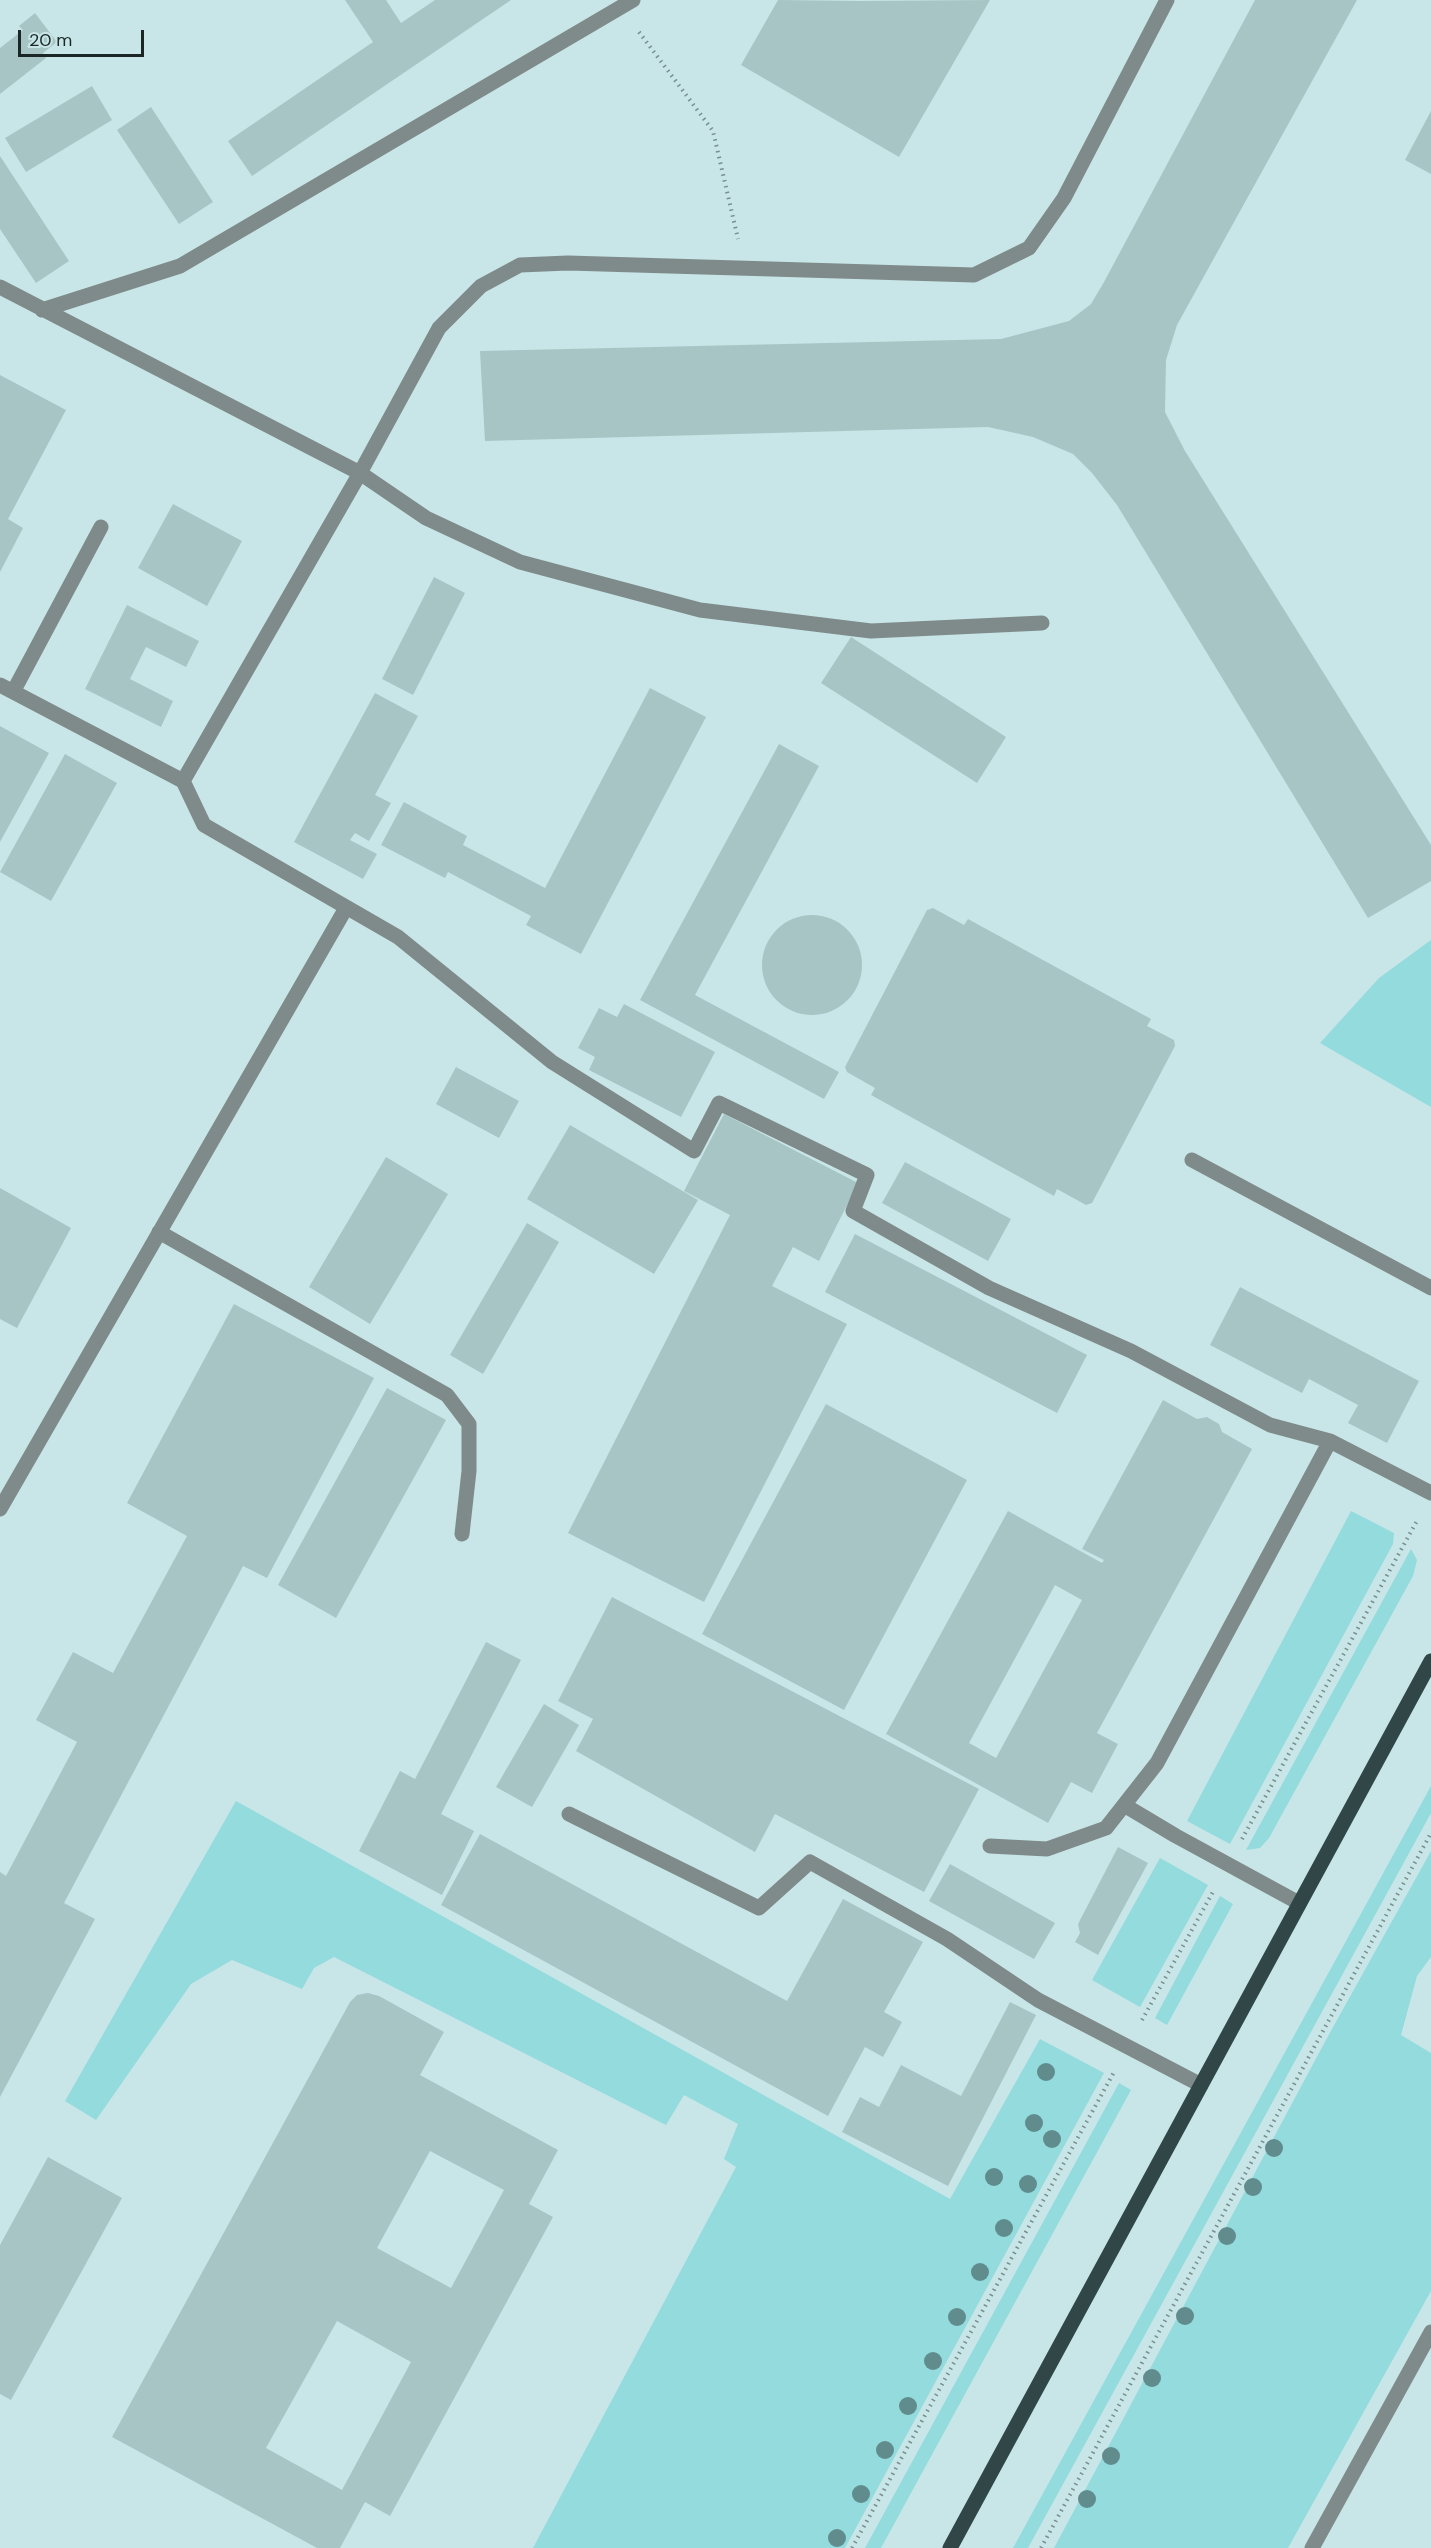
<!DOCTYPE html>
<html>
<head>
<meta charset="utf-8">
<style>
	body { margin:0 }
	#map { position:relative; width:1431px; height:2548px; overflow:hidden; background:#c8e6e7; font-family:"DM Sans",sans-serif }
	canvas { display:block }
	.scale { position:absolute; left:18px; top:30px; width:126px; height:27px; box-sizing:border-box; border:3px solid #1b2626; border-top:0; padding-left:8px; font-size:18px; line-height:21px; white-space:nowrap; color:#1b2626; -webkit-text-stroke:4px #c8e6e7; paint-order:stroke }
</style>
</head>
<body>
<div id="map">
<canvas width="1431" height="2548"></canvas>
<div class="scale">20 m</div>
</div>
<script>
const ctx = document.querySelector('canvas').getContext('2d');
ctx.lineJoin = 'round';
function fill(path, color) { ctx.fillStyle = color; ctx.fill(path, 'evenodd'); }
function stroke(path, color, width, dash) { ctx.strokeStyle = color; ctx.lineWidth = width; ctx.lineCap = dash ? 'butt' : 'round'; ctx.setLineDash(dash || []); ctx.stroke(path); }
fill(new Path2D(`
	M1431,940V1107L1320,1043L1379,978Z
	M1351,1511L1394,1533L1393,1544L1230,1844L1187,1821Z
	M1411,1549L1417,1560L1413,1576L1269,1838L1260,1848L1246,1850Z
	M1431,1786V1813L1028,2548H1013Z
	M236,1801L950,2199L1040,2039L1104,2073L845,2548H533L736,2167L724,2159L738,2124L684,2095L666,2125L334,1957L314,1968L302,1989L232,1960L191,1984L96,2120L65,2101Z
	M1431,1851V1957L1417,1976L1401,2035L1431,2053V2291L1288,2548H1054L1327,2038Z
	M1160,1858L1208,1885L1140,2007L1092,1980Z
	M1220,1896L1233,1904L1167,2025L1155,2018Z
	M1119,2083L1131,2090L881,2548H865Z`), '#93dbdd');
fill(new Path2D(`
	M345,0H386L401,23L435,0H511L252,176L228,141L373,42Z
	M778,0L860,1L990,0L899,157L741,65Z
	M1255,0H1357L1177,325L1166,360L1165,412L1185,451L1431,845V881L1368,918L1117,505L1092,473L1073,454L1033,437L988,427L485,441L480,351L1001,339L1069,321L1091,304L1104,282Z
	M35,13L57,42L43,53L46,58L0,94V48L23,30L19,26Z
	M92,86L112,120L26,172L5,138Z
	M151,107L213,202L179,224L117,130Z
	M1431,111V174L1405,160Z
	M0,156L69,261L36,283L0,229Z
	M0,375L66,410L8,519L23,528L0,572Z
	M173,504L242,541L207,606L138,568Z
	M434,577L465,593L413,695L382,679Z
	M127,605L199,641L186,667L146,647L130,679L173,701L161,727L85,689Z
	M851,637L1006,737L977,783L821,683Z
	M650,688L706,717L581,954L526,925L531,916L448,872L445,878L381,845L404,802L467,836L463,845L545,888Z
	M375,693L418,716L375,795L391,803L369,841L355,833L350,840L377,854L363,879L294,842Z
	M0,726L49,753L0,842Z
	M779,744L819,766L695,995L839,1072L824,1099L640,1000Z
	M65,754L117,783L51,901L0,872Z
	M933,908L964,925L968,919L1151,1019L1147,1026L1174,1040L1175,1046L1092,1203L1086,1205L1057,1189L1054,1196L871,1095L875,1088L847,1072L845,1067L927,910Z
	M762 965a50 50 0 1 1 100 0a50 50 0 1 1-100 0Z
	M624,1004L715,1052L681,1117L589,1070L595,1057L578,1048L599,1008L617,1017Z
	M456,1067L519,1101L499,1138L436,1104Z
	M724,1114L858,1183L819,1261L793,1247L772,1286L847,1324L704,1602L568,1533L730,1215L684,1191Z
	M570,1125L698,1200L654,1274L527,1199Z
	M386,1157L448,1194L370,1324L309,1287Z
	M905,1162L1011,1219L988,1261L882,1203Z
	M0,1188L71,1228L17,1328L0,1319Z
	M527,1223L559,1242L483,1374L450,1355Z
	M855,1234L1087,1355L1057,1413L825,1292Z
	M1240,1287L1419,1381L1387,1443L1348,1423L1358,1405L1309,1379L1302,1393L1210,1345Z
	M234,1304L374,1378L267,1578L243,1566L64,1903L95,1919L0,2097V1872L6,1876L77,1742L36,1720L73,1652L113,1673L187,1536L127,1503Z
	M387,1388L446,1420L336,1618L278,1585Z
	M1163,1400L1197,1419L1207,1417L1219,1424L1222,1432L1252,1449L1097,1733L1118,1744L1092,1793L1071,1782L1048,1823L886,1734L1008,1511L1102,1563L1104,1560L1082,1549ZM1055,1585L1082,1600L996,1758L969,1743Z
	M826,1404L967,1480L844,1710L702,1634Z
	M612,1597L979,1789L924,1892L775,1814L755,1852L576,1751L593,1719L558,1701Z
	M486,1642L521,1660L441,1814L474,1831L442,1895L359,1851L400,1771L415,1779Z
	M544,1704L579,1725L532,1807L496,1787Z
	M480,1834L787,2001L843,1899L923,1942L884,2012L902,2022L883,2057L865,2047L828,2116L441,1905Z
	M1118,1847L1148,1863L1098,1955L1075,1942L1080,1933L1078,1924Z
	M950,1864L1055,1923L1034,1959L929,1901Z
	M368,1993L379,1996L444,2032L420,2075L558,2150L529,2204L553,2217L390,2516L365,2502L340,2548H317L112,2437L350,2002L357,1995ZM430,2151L504,2190L451,2288L377,2248ZM337,2321L411,2362L342,2490L266,2448Z
	M1010,2002L1036,2015L948,2186L842,2132L860,2097L879,2107L901,2065L961,2096Z
	M48,2157L122,2198L11,2400L0,2394V2245Z`), '#a8c5c6');
stroke(new Path2D(`
	M639,32L713,131L738,239
	M1242,1839L1418,1519
	M1142,2020L1214,1890
	M852,2548L1114,2072
	M1041,2548L1431,1833`), '#798e8f', 4, [1.5, 4.5]);
stroke(new Path2D(`
	M1167,0L1064,198L1029,248L974,275L568,263L520,265L481,286L439,328L360,473L183,781L204,825L398,937L552,1062L694,1151L719,1103L867,1175L853,1211L989,1288L1131,1351L1270,1425L1330,1441L1431,1493
	M0,287L360,473L426,518L520,562L700,610L871,631L1042,623
	M42,310L180,266L633,0
	M0,685L183,781
	M13,692L101,527
	M1192,1160L1431,1288
	M159,1232L447,1395L469,1424V1471L462,1534
	M0,1509L346,908
	M1124,1805L1176,1836L1299,1903
	M569,1814L759,1908L810,1862L947,1939L1038,2000L1201,2085
	M990,1846L1047,1849L1106,1828L1157,1763L1330,1441
	M1312,2548L1431,2332`), '#7f8b8b', 15);
stroke(new Path2D(`
	M950,2548L1431,1661`), '#314747', 15);
ctx.fillStyle = '#618c8d';
for (const [x, y] of [
	[1046,2072],
	[1034,2123],
	[1052,2139],
	[1274,2148],
	[994,2177],
	[1028,2184],
	[1253,2187],
	[1004,2228],
	[1227,2236],
	[980,2272],
	[1185,2316],
	[957,2317],
	[933,2361],
	[1152,2378],
	[908,2406],
	[885,2450],
	[1111,2456],
	[861,2494],
	[1087,2499],
	[837,2538]
]) { ctx.beginPath(); ctx.arc(x, y, 9, 0, 2 * Math.PI); ctx.fill(); }
</script>
</body>
</html>
